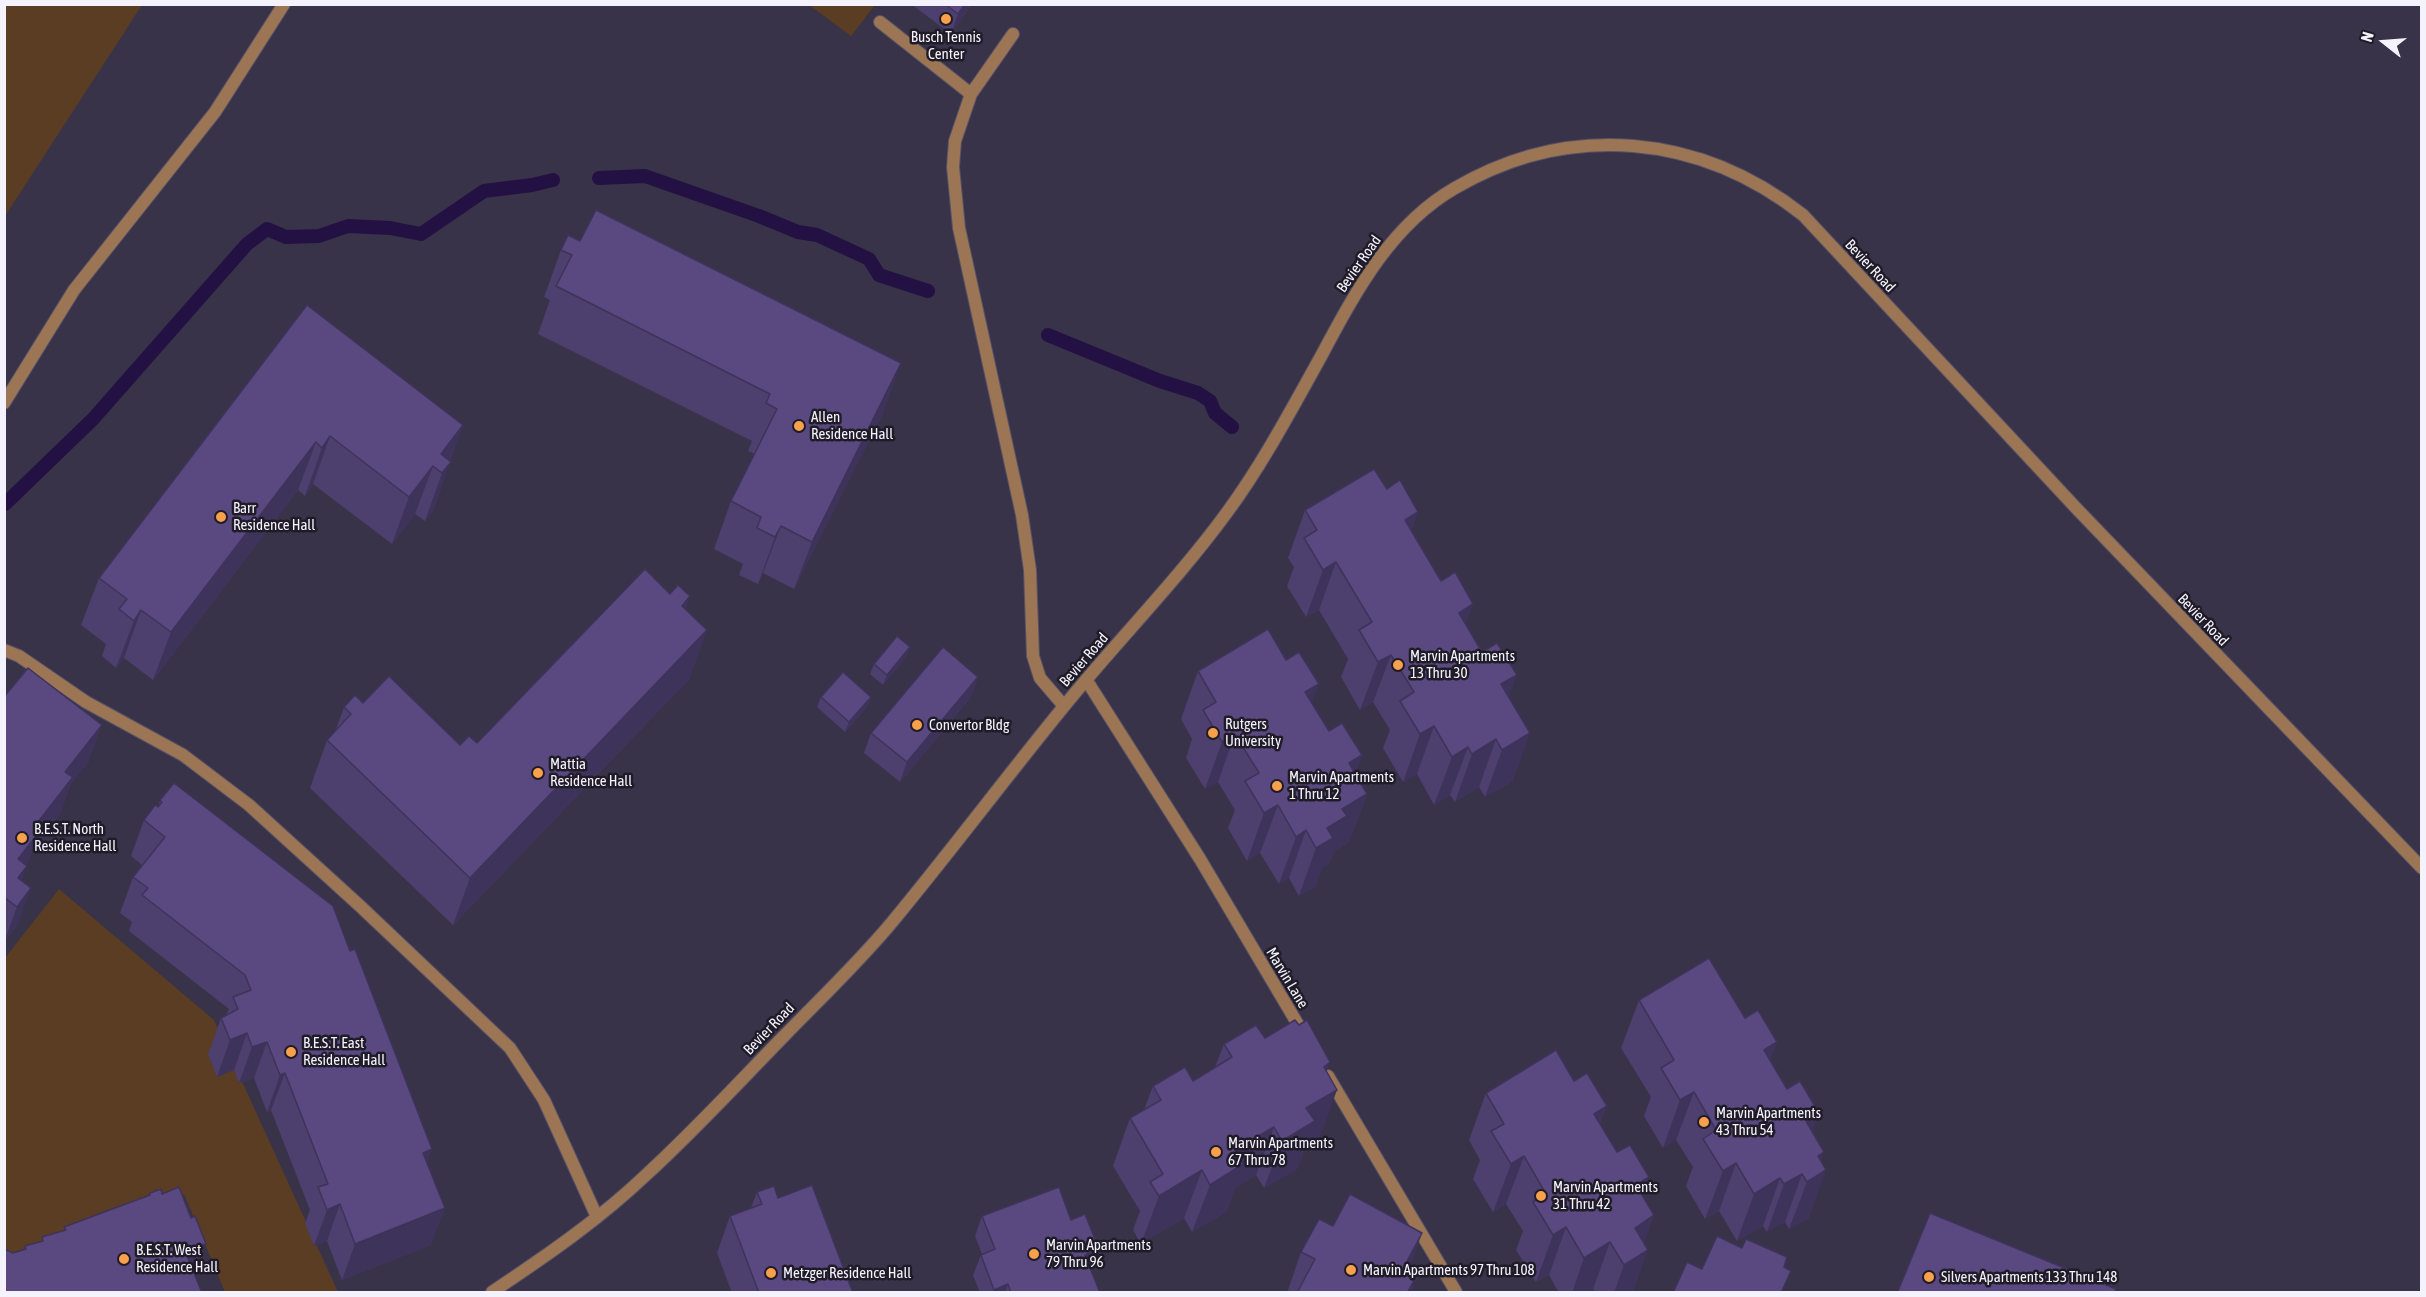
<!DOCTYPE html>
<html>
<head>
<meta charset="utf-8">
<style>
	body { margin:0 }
	#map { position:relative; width:2426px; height:1297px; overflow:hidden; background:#393349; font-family:"Asap Condensed",sans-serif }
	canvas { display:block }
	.frame { position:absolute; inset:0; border:6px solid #f4f2fd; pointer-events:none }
	.north { position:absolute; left:2354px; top:12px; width:60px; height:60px; -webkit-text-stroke:4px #1f1c27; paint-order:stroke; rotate:287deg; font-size:16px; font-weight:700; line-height:24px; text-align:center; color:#f4f2fd }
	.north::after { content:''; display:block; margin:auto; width:21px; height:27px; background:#f4f2fd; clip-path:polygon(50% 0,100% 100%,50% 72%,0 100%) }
</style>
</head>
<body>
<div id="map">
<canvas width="2426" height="1297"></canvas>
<div class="frame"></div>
<div class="north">N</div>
</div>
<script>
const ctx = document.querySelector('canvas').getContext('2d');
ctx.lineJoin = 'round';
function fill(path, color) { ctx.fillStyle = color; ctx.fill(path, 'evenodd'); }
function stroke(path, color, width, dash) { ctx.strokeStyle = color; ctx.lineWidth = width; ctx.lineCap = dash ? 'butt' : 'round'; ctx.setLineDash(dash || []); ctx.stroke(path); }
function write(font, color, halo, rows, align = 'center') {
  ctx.font = font + ' "Asap Condensed",sans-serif'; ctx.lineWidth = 5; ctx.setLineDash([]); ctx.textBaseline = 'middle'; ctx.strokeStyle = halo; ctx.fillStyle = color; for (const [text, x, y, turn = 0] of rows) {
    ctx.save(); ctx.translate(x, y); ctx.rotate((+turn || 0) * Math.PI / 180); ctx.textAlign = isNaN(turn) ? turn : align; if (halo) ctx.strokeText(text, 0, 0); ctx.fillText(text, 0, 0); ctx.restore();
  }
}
fill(new Path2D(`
	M5,4L142,5L5,216L4,5Z
	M809,5H875L851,36Z
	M59,889L214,1020L338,1292H225L184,1194L5,1266V958Z`), '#5a3d22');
stroke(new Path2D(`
	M599,178L645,176L759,216L798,232L817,235L869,259L879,275L928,291
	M1048,335L1160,381L1198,393L1210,401L1215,413L1232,427
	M5,504L93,419L247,244L267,229L286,237L319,236L348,226L390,228L421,234L484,191L532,185L553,180`), '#241144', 14);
const service = new Path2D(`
	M880,22L971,94
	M1013,34L971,94L955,141L953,167L959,228L1022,515L1030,570L1033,656L1040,678L1064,706
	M4,403L74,290L215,112L284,4
	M4,650L19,656L86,702L183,755L249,805L360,906L510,1048L544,1100L597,1217`);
const minor = new Path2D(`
	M1087,681L1200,859L1303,1033
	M1328,1076L1456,1292
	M492,1292C546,1256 600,1219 647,1174C695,1130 739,1082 784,1036C821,998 860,961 893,921C950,852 1004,780 1061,710C1115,643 1177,581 1228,511C1263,463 1290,412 1319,360C1354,295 1389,226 1455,188C1570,121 1700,134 1803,215L2077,509L2422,868`);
stroke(service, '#575266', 14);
stroke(minor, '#575266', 14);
stroke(service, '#9c7554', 12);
stroke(minor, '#9c7554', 12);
fill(new Path2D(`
	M911,4H972L951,34Z
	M561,250L884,411L794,589L763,573L758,584L739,575L743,564L714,549L731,501L755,454L748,451L752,441L538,334L550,300L544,297Z
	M307,305L450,461L434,509L425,521L415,514L392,544L313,484L305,496L298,490L153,680L124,658L116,668L102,656L106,644L81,625L99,578Z
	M1387,489L1418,512L1411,531L1509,697L1513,781L1485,797L1479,787L1455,802L1450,795L1434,805L1417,774L1403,782L1383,748L1390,730L1373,702L1360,710L1341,677L1348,659L1319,610L1306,617L1287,586L1294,567L1288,558L1305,510Z
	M670,594L690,596L685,609L690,678L453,925L310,788L327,740L335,732L344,707L363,703L460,745L477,743Z
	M910,647L906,657L883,685L870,674L874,664Z
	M1198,671L1312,703L1329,731L1362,755L1355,774L1367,794L1349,842L1334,851L1329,864L1322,868L1316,886L1299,896L1289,878L1279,884L1260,853L1247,861L1228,828L1235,810L1218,782L1205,789L1186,758L1192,739L1181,719Z
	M978,677L971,697L900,782L864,753L871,733Z
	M4,697L89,761L70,785L60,814L34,846L21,880L18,924L4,942Z
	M821,697H871L867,707L845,732L817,707Z
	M160,800L427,1163L431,1245L342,1280L327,1241L314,1246L305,1224L310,1210L271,1110L267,1112L254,1078L239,1083L234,1070L217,1077L208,1054L221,1018L226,1015L229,1009L129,931L132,922L120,913L133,877L142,865L131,856L144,820L158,807Z
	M1639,1000L1745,1018L1777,1042L1770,1060L1812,1132L1821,1161L1809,1218L1789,1229L1785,1222L1767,1232L1763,1226L1737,1241L1719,1211L1705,1219L1686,1186L1693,1167L1676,1140L1663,1148L1644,1116L1651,1097L1621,1048Z
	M1265,1038L1327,1072L1320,1137L1306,1146L1297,1169L1264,1188L1256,1175L1235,1188L1226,1212L1192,1232L1184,1218L1141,1244L1133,1230L1140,1211L1113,1166L1130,1118L1144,1110L1153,1086L1193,1081L1215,1067L1224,1044Z
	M1486,1093L1600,1124L1643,1195L1644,1244L1633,1293H1595L1593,1289L1588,1293H1559L1549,1275L1536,1282L1516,1250L1523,1231L1506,1204L1493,1212L1473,1179L1480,1160L1469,1140Z
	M757,1192L778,1198L853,1293H732L717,1253L730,1216L751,1208Z
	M982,1216L1071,1220L1092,1269L1091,1270L1100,1293H980L973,1275L981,1255L982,1254L975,1236Z
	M1301,1252L1410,1267L1411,1293H1287Z`), '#4d3f6e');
fill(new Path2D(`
	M965,4H972L951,34L958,14Z
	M901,363L884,411L794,589L812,542Z
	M463,425L434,509L425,521L442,473L441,454Z
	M330,436L313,484L305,496L322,448Z
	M316,442L298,490L153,680L171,632Z
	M433,466L415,514L392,544L409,497Z
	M1418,512L1401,560L1405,520Z
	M781,526L763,573L758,584L775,537Z
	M1336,562L1319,610L1306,617L1323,570Z
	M690,596L672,644L682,606Z
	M1473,604L1456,652L1459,613Z
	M141,610L124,658L116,668L134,621Z
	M707,630L690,678L453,925L470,878Z
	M910,647L906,657L883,685L887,675Z
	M1391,655L1373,702L1360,710L1378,662Z
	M1517,675L1499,723L1501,684Z
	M978,677L971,697L900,782L907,762Z
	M1319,684L1301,731L1305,692Z
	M871,697L867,707L845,732L849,722Z
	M102,725L89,761L70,785L60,814L34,846L14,902L18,859L34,827L65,772Z
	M1434,726L1417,774L1403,782L1420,734Z
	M1530,733L1513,781L1485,797L1502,750Z
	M1235,734L1218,782L1205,789L1222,742Z
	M1496,739L1479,787L1455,802L1472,754Z
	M1468,747L1450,795L1434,805L1452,757Z
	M1362,755L1344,803L1349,763Z
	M1367,794L1349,842L1334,851L1329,864L1322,868L1316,886L1299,896L1316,848L1327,828L1342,809Z
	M1278,805L1260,853L1247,861L1264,813Z
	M1306,830L1289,878L1279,884L1296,837Z
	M31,888L18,924L4,942L17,907Z
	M247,1033L234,1070L217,1077L230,1040Z
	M267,1042L254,1078L239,1083L252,1047Z
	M1777,1042L1759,1090L1764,1050Z
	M1330,1062L1316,1103L1337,1090L1320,1137L1306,1146L1297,1169L1264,1188L1282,1141L1306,1108L1324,1067Z
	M285,1073L271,1110L267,1112L280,1075Z
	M1694,1092L1676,1140L1663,1148L1680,1100Z
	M1607,1106L1590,1153L1594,1114Z
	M1819,1113L1802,1161L1806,1121Z
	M1274,1127L1256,1175L1235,1188L1226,1212L1192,1232L1210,1185L1235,1150Z
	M432,1149L419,1186L423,1153Z
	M1824,1152L1815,1177L1826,1170L1809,1218L1789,1229L1807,1182L1818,1156Z
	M1524,1156L1506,1204L1493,1212L1511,1164Z
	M1736,1163L1719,1211L1705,1219L1723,1171Z
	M1202,1170L1184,1218L1141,1244L1159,1196Z
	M1802,1174L1785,1222L1767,1232L1784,1184Z
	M1649,1177L1632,1225L1636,1185Z
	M1780,1178L1763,1226L1737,1241L1754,1194Z
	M340,1204L327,1241L314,1246L327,1210Z
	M445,1208L431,1245L342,1280L355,1244Z
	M1654,1215L1640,1256L1648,1250L1633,1293H1614L1624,1265L1635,1228Z
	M1566,1227L1549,1275L1536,1282L1553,1235Z
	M1422,1233L1405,1281V1265Z
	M1610,1242L1593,1289L1588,1293H1572L1584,1258Z
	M206,1244L193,1280L174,1286L187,1250Z
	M1099,1249L1092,1269L1078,1275L1085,1255Z
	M1419,1272L1411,1293H1407Z
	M1008,1284L1005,1293H993L994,1290Z`), '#3e335a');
const building = new Path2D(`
	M945,4H965L958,14Z
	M596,210L901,363L812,542L781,526L775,537L757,528L761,517L731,501L777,409L766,403L770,394L556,286L572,255L561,250L568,235L580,241Z
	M307,305L463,425L441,454L451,462L442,473L433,466L409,497L330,436L322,448L316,442L171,632L141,610L134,621L119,609L127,599L99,578Z
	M1374,469L1387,489L1400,480L1418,512L1405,520L1441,581L1455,572L1473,604L1459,613L1482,652L1497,643L1517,675L1501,684L1530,733L1502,750L1496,739L1472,754L1468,747L1452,757L1434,726L1420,734L1400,701L1414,692L1391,655L1378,662L1359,630L1372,622L1336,562L1323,570L1304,538L1317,530L1305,510Z
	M645,569L670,594L678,585L690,596L682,606L707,630L470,878L327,740L351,714L344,707L355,695L363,703L389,676L460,745L469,736L477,743Z
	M1268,629L1286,660L1299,652L1319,684L1305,692L1329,731L1342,723L1362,755L1349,763L1367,794L1342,809L1347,816L1327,828L1333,838L1316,848L1306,830L1296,837L1278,805L1264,813L1245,781L1259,773L1235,734L1222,742L1203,710L1216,702L1198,671Z
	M897,636L910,647L887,675L874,664Z
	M943,647L978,677L907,762L871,733Z
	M28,668L102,725L65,772L73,777L34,827L40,831L18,859L27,866L18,878L31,888L17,907L4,897V697Z
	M843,672L871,697L849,722L821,697Z
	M174,783L333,906L350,951L355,949L432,1149L423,1153L445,1208L355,1244L340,1204L327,1210L318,1187L328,1184L285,1073L280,1075L267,1042L252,1047L247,1033L230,1040L221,1018L238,1009L233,997L251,990L245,975L142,895L148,888L133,877L165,837L144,820L155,805L158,807L162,802L160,800Z
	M1709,958L1745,1018L1758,1010L1777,1042L1764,1050L1787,1089L1800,1081L1819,1113L1806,1121L1824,1152L1818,1156L1826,1170L1807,1182L1802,1174L1784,1184L1780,1178L1754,1194L1736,1163L1723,1171L1703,1139L1716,1130L1694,1092L1680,1100L1661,1068L1674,1060L1639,1000Z
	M1295,1020L1299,1025L1307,1020L1330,1062L1324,1067L1337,1090L1306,1108L1315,1121L1282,1141L1274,1127L1235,1150L1243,1164L1210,1185L1202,1170L1159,1196L1150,1182L1163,1174L1130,1118L1161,1100L1153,1086L1185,1067L1193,1081L1232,1057L1224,1044L1256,1025L1265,1038Z
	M1556,1050L1574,1081L1587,1073L1607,1106L1594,1114L1617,1152L1630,1145L1649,1177L1636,1185L1654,1215L1635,1228L1648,1250L1624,1265L1610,1242L1584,1258L1566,1227L1553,1235L1533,1202L1546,1194L1524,1156L1511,1164L1491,1131L1504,1124L1486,1093Z
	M812,1185L853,1293H759L730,1216L762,1204L757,1192L774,1186L778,1198Z
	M179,1187L191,1218L195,1216L206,1244L187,1250L186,1253L202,1293H4V1249L13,1253L26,1249L25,1246L43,1241L42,1237L66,1230L64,1227L150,1195V1193L161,1189L162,1194Z
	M1059,1187L1071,1220L1085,1214L1099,1249L1085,1255L1100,1293H1011L1008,1284L994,1290L981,1255L995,1249L982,1216Z
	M1350,1194L1422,1233L1405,1265L1419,1272L1407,1293H1297L1315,1259L1301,1252L1319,1219L1333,1226Z
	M1930,1213L2116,1289L2114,1293H1901L1898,1291Z
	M1717,1236L1742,1248L1746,1239L1787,1257L1784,1267L1791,1271L1781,1293H1673L1687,1262L1702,1269Z`);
fill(building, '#594980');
stroke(building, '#3e335a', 1.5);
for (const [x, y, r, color] of [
	[946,19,6,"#f8a04b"],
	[799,426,6,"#f8a04b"],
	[221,517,6,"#f8a04b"],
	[1398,665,6,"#f8a04b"],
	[917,725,6,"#f8a04b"],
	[1213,733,6,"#f8a04b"],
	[538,773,6,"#f8a04b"],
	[1277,786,6,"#f8a04b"],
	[22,838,6,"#f8a04b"],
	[291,1052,6,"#f8a04b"],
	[1704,1122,6,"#f8a04b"],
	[1216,1152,6,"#f8a04b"],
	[1541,1196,6,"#f8a04b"],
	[1034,1254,6,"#f8a04b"],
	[124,1259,6,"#f8a04b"],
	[1351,1270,6,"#f8a04b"],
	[771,1273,6,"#f8a04b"],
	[1929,1277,6,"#f8a04b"]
]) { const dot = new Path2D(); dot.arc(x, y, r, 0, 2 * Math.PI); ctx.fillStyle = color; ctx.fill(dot); stroke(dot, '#1f1c27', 2); }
write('15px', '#f4f2fd', '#1f1c27', [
	["Busch Tennis",946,37,"center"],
	["Center",946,54,"center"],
	["Allen",811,417],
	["Residence Hall",811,434],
	["Barr",233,508],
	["Residence Hall",233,525],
	["Marvin Apartments",1410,656],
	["13 Thru 30",1410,673],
	["Rutgers",1225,724],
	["University",1225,741],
	["Convertor Bldg",929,725],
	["Mattia",550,764],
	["Residence Hall",550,781],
	["Marvin Apartments",1289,777],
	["1 Thru 12",1289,794],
	["B.E.S.T. North",34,829],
	["Residence Hall",34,846],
	["B.E.S.T. East",303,1043],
	["Residence Hall",303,1060],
	["Marvin Apartments",1716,1113],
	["43 Thru 54",1716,1130],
	["Marvin Apartments",1228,1143],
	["67 Thru 78",1228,1160],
	["Marvin Apartments",1553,1187],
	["31 Thru 42",1553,1204],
	["Marvin Apartments",1046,1245],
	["79 Thru 96",1046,1262],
	["B.E.S.T. West",136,1250],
	["Residence Hall",136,1267],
	["Marvin Apartments 97 Thru 108",1363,1270],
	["Metzger Residence Hall",783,1273],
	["Silvers Apartments 133 Thru 148",1941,1277]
], 'left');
write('15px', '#f4f2fd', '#1f1c27', [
	["Bevier Road",1359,264,-55],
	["Bevier Road",1870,266,47],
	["Bevier Road",2203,620,46],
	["Bevier Road",1084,660,-49],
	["Marvin Lane",1287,978,59],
	["Bevier Road",769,1029,-46]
]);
</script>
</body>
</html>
